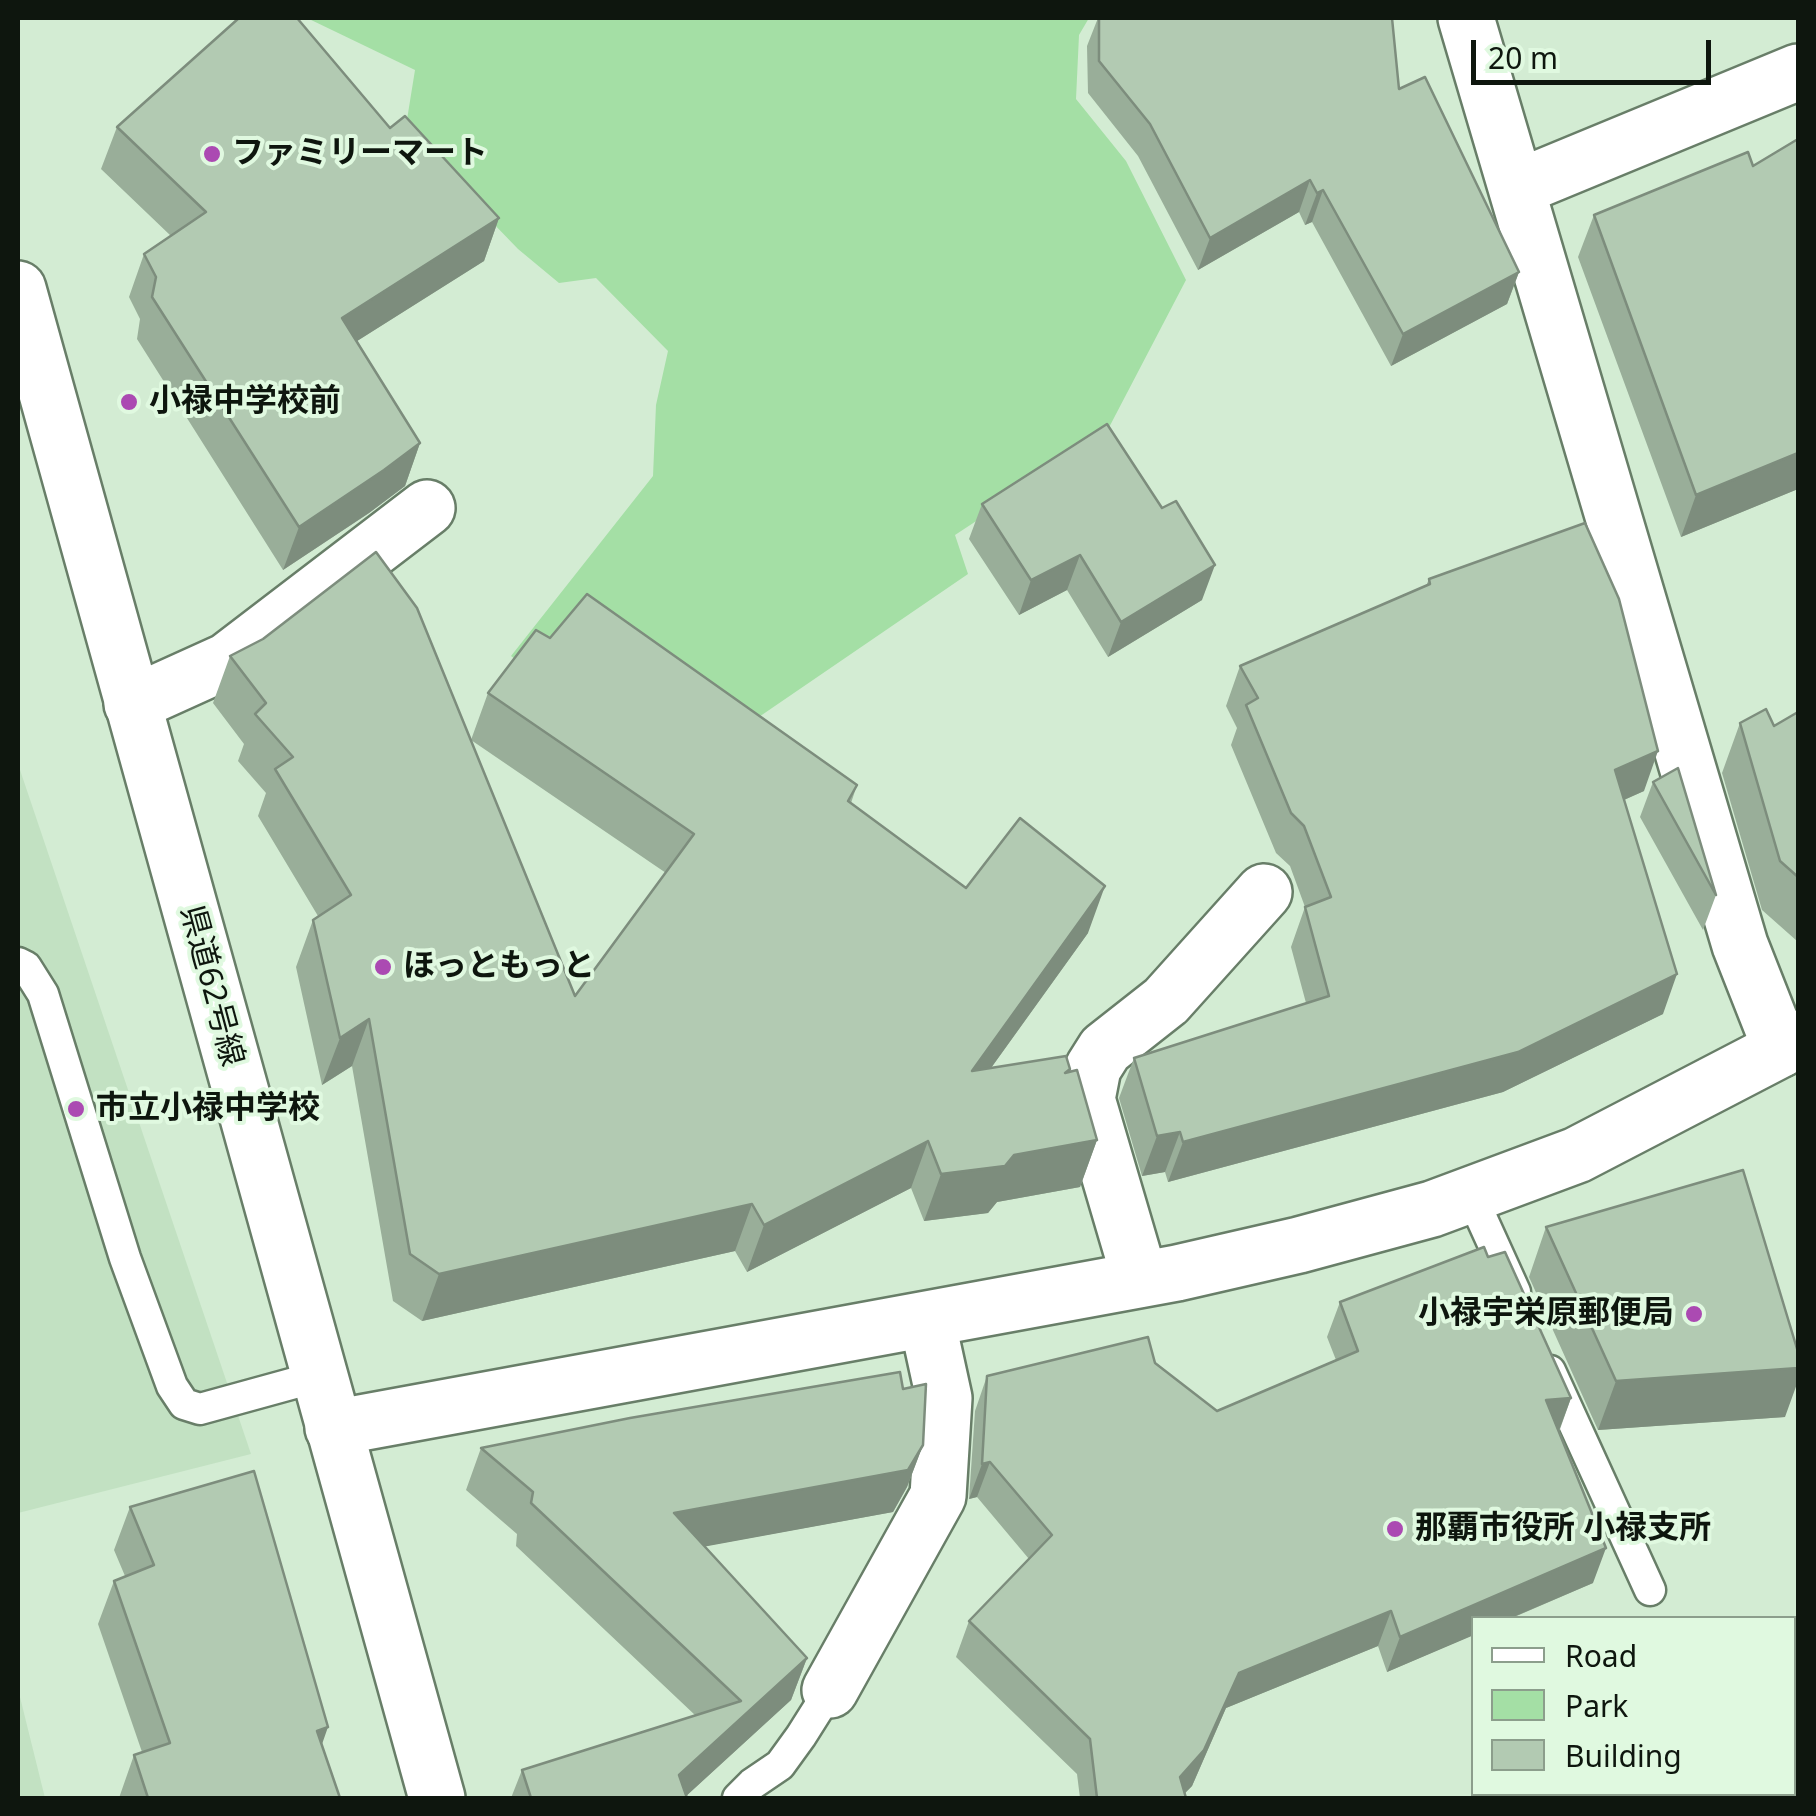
<!DOCTYPE html>
<html>
<head>
<meta charset="utf-8">
<style>
	body { margin:0 }
	#map { position:relative; width:1816px; height:1816px; overflow:hidden; background:#d3ecd3; font-family:"Noto Sans",sans-serif }
	canvas { display:block }
	.frame { position:absolute; inset:0; border:20px solid #0e160e; pointer-events:none }
	.legend { position:absolute; left:1471px; top:1616px; width:325px; height:180px; box-sizing:border-box; background:#e0f9e0; border:2px solid #8c9e8c; margin:0; padding:12px 18px; list-style:none; font-size:30px; color:#0e160e }
	.legend li { display:flex; align-items:center; gap:20px; height:50px }
	.legend b { width:50px; border:2px solid #8c9e8c }
	.scale { position:absolute; left:1471px; top:40px; width:240px; height:45px; box-sizing:border-box; border:5px solid #0e160e; border-top:0; padding-left:12px; font-size:30px; line-height:35px; white-space:nowrap; color:#0e160e; -webkit-text-stroke:8px #e0f9e0; paint-order:stroke }
</style>
</head>
<body>
<div id="map">
<canvas width="1816" height="1816"></canvas>
<div class="frame"></div>
<ul class="legend">
<li><b style="height:12px;background:#fff"></b>Road</li>
<li><b style="height:28px;background:#a4dfa5"></b>Park</li>
<li><b style="height:28px;background:#b2cab2"></b>Building</li>
</ul>
<div class="scale">20 m</div>
</div>
<script>
const ctx = document.querySelector('canvas').getContext('2d');
ctx.lineJoin = 'round';
function fill(path, color) { ctx.fillStyle = color; ctx.fill(path, 'evenodd'); }
function stroke(path, color, width, dash) { ctx.strokeStyle = color; ctx.lineWidth = width; ctx.lineCap = dash ? 'butt' : 'round'; ctx.setLineDash(dash || []); ctx.stroke(path); }
function write(font, color, halo, rows, align = 'center') {
  ctx.font = font + ' "Noto Sans","Noto Sans JP",sans-serif'; ctx.lineWidth = 8; ctx.setLineDash([]); ctx.textBaseline = 'middle'; ctx.strokeStyle = halo; ctx.fillStyle = color; for (const [text, x, y, turn = 0] of rows) {
    ctx.save(); ctx.translate(x, y); ctx.rotate((+turn || 0) * Math.PI / 180); ctx.textAlign = isNaN(turn) ? turn : align; if (halo) ctx.strokeText(text, 0, 0); ctx.fillText(text, 0, 0); ctx.restore();
  }
}
fill(new Path2D(`
	M18,764L251,1454L18,1513Z
	M18,1689L45,1798H18Z`), '#c2e1c2');
fill(new Path2D(`
	M307,18H1089L1079,35L1076,99L1126,161L1186,280L1104,437L955,535L968,574L734,734L535,674L511,656L653,476L656,405L668,351L596,278L559,283L518,249L405,132L415,70Z`), '#a4dfa5');
const service = new Path2D(`
	M18,963L26,967L43,994L125,1258L172,1386L184,1404L200,1409L320,1376
	M1471,1195L1515,1292
	M1550,1371L1650,1590
	M738,1798L752,1784L780,1765L801,1736L830,1690`);
const minor = new Path2D(`
	M1466,18L1740,945L1781,1049
	M1517,188L1798,72
	M132,704L227,661L427,508
	M1140,1279L1087,1099L1093,1068L1105,1049L1166,1001L1264,892
	M830,1690L938,1496L944,1398L927,1320
	M1794,1736L1798,1733
	M1678,1798L1687,1794`);
const tertiary = new Path2D(`
	M333,1428L1177,1273L1299,1245L1432,1209L1577,1155L1781,1049L1798,1038`);
const secondary = new Path2D(`
	M18,289L437,1798`);
stroke(service, '#687e68', 35);
stroke(minor, '#687e68', 60);
stroke(tertiary, '#687e68', 60);
stroke(secondary, '#687e68', 60);
stroke(service, '#fff', 30);
stroke(minor, '#fff', 55);
stroke(tertiary, '#fff', 55);
stroke(secondary, '#fff', 55);
fill(new Path2D(`
	M1098,18H1392L1399,89L1519,272L1507,304L1391,366L1312,222L1305,225L1299,212L1198,270L1138,156L1088,93L1087,46Z
	M117,127L390,128L499,218L484,261L357,341L420,443L405,486L369,513L283,570L137,339L140,319L129,297L144,254L171,236L101,169Z
	M1594,215L1798,489L1681,537L1578,257Z
	M982,504L1202,600L1108,657L1067,590L1019,615L969,539Z
	M1429,579L1644,791L1624,800L1663,1014L1503,1092L1168,1182L1165,1172L1142,1176L1119,1098L1134,1058L1306,1003L1291,947L1305,907L1290,866L1276,853L1231,745L1237,728L1226,706L1240,666L1426,586Z
	M550,638L857,785L851,803L966,888L1088,933L991,1068L1070,1069L1069,1072L1097,1140L1080,1187L997,1202L988,1213L924,1221L911,1188L747,1272L735,1251L422,1321L393,1301L352,1066L322,1085L296,967L313,920L318,916L258,816L266,793L238,761L244,744L213,703L230,656L575,996L666,873L471,740L488,693Z
	M1798,712V940L1797,941L1762,910L1722,773L1740,723L1774,726Z
	M1653,782L1716,895L1703,930L1640,817Z
	M1546,1227L1785,1417L1598,1430L1529,1277Z
	M1488,1257L1571,1398L1559,1432L1593,1583L1387,1672L1378,1646L1226,1708L1192,1786L1185,1793L1186,1798H1080L1077,1774L956,1657L969,1621L1029,1559L977,1497L969,1499L975,1411L987,1376L1155,1363L1217,1411L1336,1360L1327,1337L1340,1302Z
	M903,1389L923,1445L907,1487L893,1512L705,1546L807,1658L791,1700L686,1796L687,1798H511L522,1770L696,1716L516,1546L517,1534L466,1490L481,1448Z
	M130,1507L322,1745L340,1798H119L134,1755L142,1752L98,1624L114,1581L125,1576L114,1550Z`), '#99ae99');
fill(new Path2D(`
	M1310,180L1299,212L1198,270L1210,238Z
	M1323,190L1312,222L1305,225L1317,193Z
	M499,218L484,261L327,360L342,318Z
	M1519,272L1507,304L1391,366L1403,334Z
	M420,443L405,486L369,513L283,570L299,527Z
	M1798,453V489L1681,537L1696,495Z
	M1080,555L1067,590L1019,615L1031,580Z
	M1215,565L1202,600L1108,657L1121,622Z
	M1658,751L1644,791L1601,810L1615,770Z
	M1105,886L1088,933L955,1118L972,1071Z
	M1677,974L1663,1014L1503,1092L1168,1182L1183,1142Z
	M369,1019L352,1066L322,1085L340,1038Z
	M1180,1132L1165,1172L1142,1176L1157,1136Z
	M1097,1140L1080,1187L997,1202L988,1213L924,1221L941,1174L1014,1155Z
	M928,1141L911,1188L747,1272L764,1225Z
	M752,1204L735,1251L422,1321L439,1274Z
	M1798,1368V1381L1785,1417L1598,1430L1616,1381Z
	M1571,1398L1558,1433L1546,1400Z
	M923,1445L907,1487L893,1512L659,1555L674,1513Z
	M990,1462L977,1497L969,1499L982,1464Z
	M1606,1548L1593,1583L1511,1618H1474V1635L1387,1672L1400,1637Z
	M1391,1611L1378,1646L1226,1708L1192,1786L1180,1798V1777L1239,1673Z
	M807,1658L791,1700L684,1798L679,1775Z
	M328,1727L313,1770L317,1731Z`), '#7d8d7d');
const building = new Path2D(`
	M239,18H297L390,128L405,116L499,218L342,318L420,443L384,470L299,527L152,297L156,277L144,254L206,212L117,127Z
	M1099,18H1392L1399,89L1425,77L1519,272L1403,334L1323,190L1317,193L1310,180L1210,238L1150,124L1099,61Z
	M1798,139V453L1696,495L1594,215L1748,152L1753,166Z
	M1107,424L1162,508L1176,501L1215,565L1121,622L1080,555L1031,580L982,504Z
	M1585,523L1619,599L1658,751L1615,770L1677,974L1518,1052L1183,1142L1180,1132L1157,1136L1134,1058L1329,996L1305,907L1331,897L1304,826L1291,813L1246,705L1258,698L1240,666L1430,584L1429,579Z
	M376,552L417,608L575,996L694,834L488,693L536,630L550,638L587,594L857,785L848,801L966,888L1020,818L1105,886L972,1071L1066,1056L1070,1069L1065,1073L1077,1070L1097,1140L1014,1155L1005,1166L941,1174L928,1141L764,1225L752,1204L439,1274L410,1254L369,1019L340,1038L313,920L351,895L275,769L293,757L255,714L266,703L230,656L263,639Z
	M1766,709L1774,726L1798,712V877L1780,861L1740,723Z
	M1678,768L1716,895L1653,782Z
	M1743,1170L1798,1352V1368L1616,1381L1546,1227Z
	M1484,1247L1488,1257L1505,1252L1571,1398L1546,1400L1606,1548L1400,1637L1391,1611L1239,1673L1204,1750L1180,1777L1186,1798H1097L1090,1739L969,1621L1052,1535L990,1462L982,1464L987,1376L1148,1337L1155,1363L1217,1411L1358,1351L1340,1302Z
	M900,1372L903,1389L926,1384L923,1445L908,1470L674,1513L807,1658L679,1775L687,1798H531L522,1770L741,1701L531,1503L533,1492L481,1448L630,1418Z
	M254,1471L328,1727L317,1731L340,1798H148L134,1755L170,1743L114,1581L154,1565L130,1507Z
	M1739,1794H1772L1775,1798H1730Z`);
fill(building, '#b2cab2');
stroke(building, '#7d8d7d', 2.5);
for (const [x, y, r, color] of [
	[212,154,10,"#ab4ab2"],
	[129,402,10,"#ab4ab2"],
	[383,967,10,"#ab4ab2"],
	[76,1109,10,"#ab4ab2"],
	[1694,1314,10,"#ab4ab2"],
	[1395,1529,10,"#ab4ab2"]
]) { const dot = new Path2D(); dot.arc(x, y, r, 0, 2 * Math.PI); ctx.fillStyle = color; ctx.fill(dot); stroke(dot, '#e0f9e0', 4); }
write('bold 32px', '#0e160e', '#e0f9e0', [
	["ファミリーマート",232,154],
	["小禄中学校前",149,402],
	["ほっともっと",403,967],
	["市立小禄中学校",96,1109],
	["小禄宇栄原郵便局",1674,1314,"right"],
	["那覇市役所 小禄支所",1415,1529]
], 'left');
write('32px', '#0e160e', '#e0f9e0', [
	["県道62号線",211,986,75]
]);
</script>
</body>
</html>
